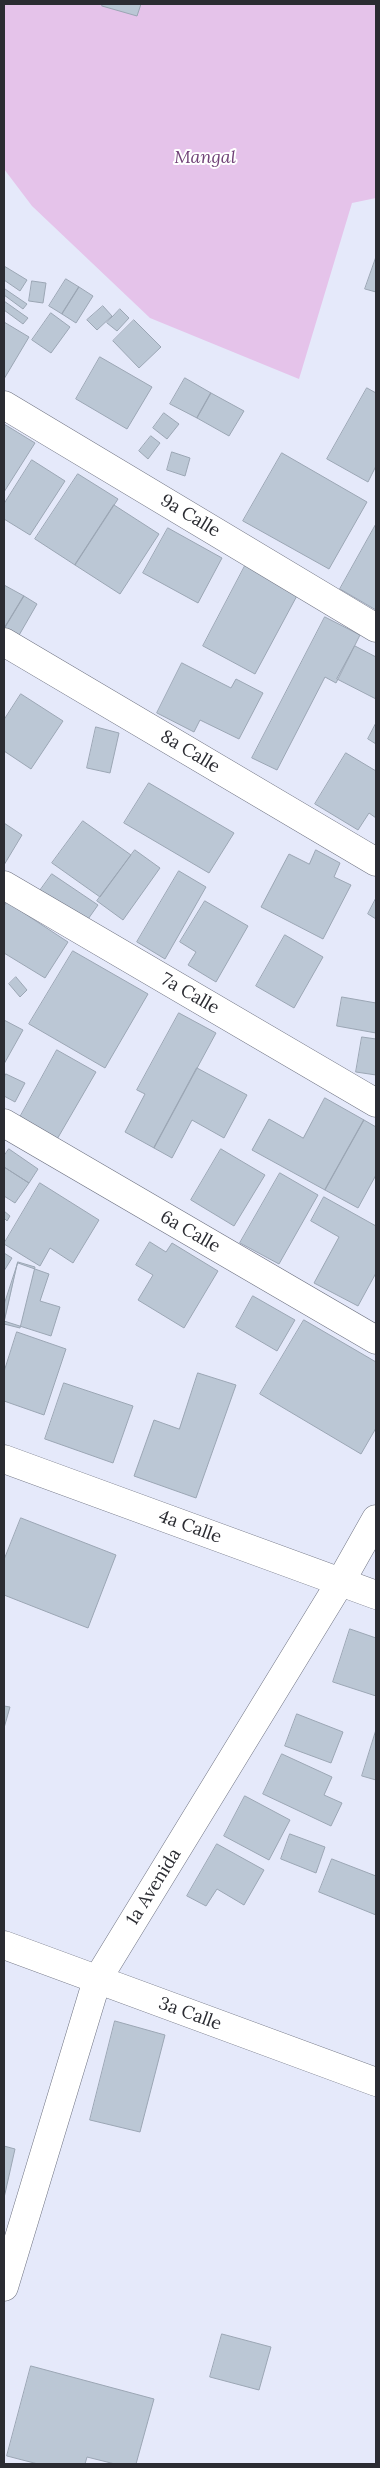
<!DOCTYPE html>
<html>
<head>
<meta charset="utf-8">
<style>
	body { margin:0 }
	#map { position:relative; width:380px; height:2468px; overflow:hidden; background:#e5e9fa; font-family:Lora,serif }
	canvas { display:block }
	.frame { position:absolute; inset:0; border:5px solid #2b2c32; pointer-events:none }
</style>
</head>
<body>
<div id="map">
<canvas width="380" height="2468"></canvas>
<div class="frame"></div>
</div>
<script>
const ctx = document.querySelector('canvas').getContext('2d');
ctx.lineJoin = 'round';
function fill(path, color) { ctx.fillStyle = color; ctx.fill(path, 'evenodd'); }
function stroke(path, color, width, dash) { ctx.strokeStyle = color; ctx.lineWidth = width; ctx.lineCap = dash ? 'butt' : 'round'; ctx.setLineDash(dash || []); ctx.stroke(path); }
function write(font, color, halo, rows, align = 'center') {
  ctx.font = font + ' Lora,serif'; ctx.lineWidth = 4; ctx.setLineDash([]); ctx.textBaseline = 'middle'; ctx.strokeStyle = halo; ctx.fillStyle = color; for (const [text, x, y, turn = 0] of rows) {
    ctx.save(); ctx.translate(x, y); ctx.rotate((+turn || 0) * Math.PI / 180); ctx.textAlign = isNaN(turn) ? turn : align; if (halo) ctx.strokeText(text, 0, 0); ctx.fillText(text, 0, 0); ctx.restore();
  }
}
fill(new Path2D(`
	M4,4H376V198L352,203L299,379L150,318L32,206L4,169Z`), '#e5c3ea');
const building = new Path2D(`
	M103,4H141L137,16L102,6Z
	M376,257V292L365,289Z
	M4,266L27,280L20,291L4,280Z
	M66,279L79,287L62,314L49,306Z
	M32,281L46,283L43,303L29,301Z
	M79,287L93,296L76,323L62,314Z
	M5,289L27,304L23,309L4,295Z
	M4,301L28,318L23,324L4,310Z
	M103,306L112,316L97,330L87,320Z
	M120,309L129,318L117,331L107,323Z
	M51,313L70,327L51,353L32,340Z
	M134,320L161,347L139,368L113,341Z
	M4,322L29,337L4,379Z
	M100,357L152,387L127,429L76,399Z
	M185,378L211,393L197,418L170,404Z
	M367,388L376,393V466L368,482L327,459Z
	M211,393L244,411L229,436L197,418Z
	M164,413L179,424L167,439L153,428Z
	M4,424L35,443L4,492Z
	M151,436L160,443L148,459L139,451Z
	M172,452L190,458L185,476L167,470Z
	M282,453L367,502L329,569L243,521Z
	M32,460L65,481L30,535L4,519V504Z
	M78,474L118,499L75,565L35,539Z
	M114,505L159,534L120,594L75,565Z
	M376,524V610L340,589Z
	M168,528L222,558L198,603L143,573Z
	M246,564L299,592L255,674L203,646Z
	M4,585L24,596L4,629Z
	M24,596L37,604L18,637L4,629Z
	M325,617L360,635L336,683L325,677L277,770L252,758Z
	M355,646L376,657V699L337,679Z
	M182,663L231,688L236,679L263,693L239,739L200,720L194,732L157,713Z
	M21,694L63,721L31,769L4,751V720Z
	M376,723V744L368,739Z
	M96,727L119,733L110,773L87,768Z
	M346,753L376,771V818L369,813L358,830L315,804Z
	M149,783L234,833L209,873L124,823Z
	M83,821L131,855L100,897L52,863Z
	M4,823L22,835L4,865Z
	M135,850L160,868L123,920L97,901Z
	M316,850L340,863L334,877L351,885L323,939L261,907L289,854L309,864Z
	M179,871L206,887L165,959L137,942Z
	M52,874L98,905L86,922L39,892Z
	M376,898V919L368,914Z
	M205,901L248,926L216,982L188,965L196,952L180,942Z
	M7,902L68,942L45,978L4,953V907Z
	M285,935L323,957L294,1008L256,986Z
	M73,951L148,994L105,1068L29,1024Z
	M16,977L27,990L20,997L9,984Z
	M342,997L376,1003V1033L337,1026Z
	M179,1013L216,1033L154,1148L125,1132L145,1094L137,1090Z
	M4,1020L23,1030L4,1064Z
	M362,1037L376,1039V1075L356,1072Z
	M57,1050L96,1072L56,1141L19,1119Z
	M197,1068L247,1095L224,1138L192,1120L172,1158L154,1148Z
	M6,1074L25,1083L15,1102L4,1096V1079Z
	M325,1098L364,1120L325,1190L252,1150L269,1119L303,1138Z
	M364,1120L376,1127V1175L358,1208L325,1190Z
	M9,1149L38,1169L29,1183L4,1167V1156Z
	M221,1149L265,1175L234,1226L191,1200Z
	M4,1167L29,1183L15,1203L4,1196Z
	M280,1173L318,1195L279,1264L240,1243Z
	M40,1183L99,1220L73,1263L50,1248L40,1266L4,1244Z
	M324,1197L376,1226V1273L358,1306L314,1283L339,1237L311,1221Z
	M4,1211L10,1216L7,1221L4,1218Z
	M150,1242L166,1252L172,1243L218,1271L184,1328L138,1300L153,1275L136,1265Z
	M4,1253L12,1258L4,1271Z
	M18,1262L35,1267L20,1328L4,1324Z
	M18,1263L49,1274L40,1301L60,1307L51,1336L4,1321V1305Z
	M253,1296L295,1320L277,1351L236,1327Z
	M304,1320L376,1362V1428L361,1454L260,1394Z
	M17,1332L66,1349L44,1415L4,1401V1372Z
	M198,1373L236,1385L196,1498L134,1476L154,1420L179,1429Z
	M64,1383L133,1406L113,1463L45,1439Z
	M21,1518L116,1555L88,1628L4,1595V1560Z
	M350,1629L376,1638V1696L333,1682Z
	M4,1706L10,1707L4,1728Z
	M297,1714L343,1732L331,1763L285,1746Z
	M376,1730V1780L362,1776Z
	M282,1754L332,1777L324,1795L342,1803L331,1826L263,1794Z
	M245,1796L290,1820L269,1860L224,1836Z
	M290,1834L325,1847L316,1873L281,1859Z
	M217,1844L264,1870L244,1905L217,1889L206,1906L187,1896Z
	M332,1859L376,1876V1915L319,1892Z
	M115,2021L165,2035L140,2132L90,2120Z
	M4,2146L15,2149L4,2198Z
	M222,2334L271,2347L259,2390L210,2377Z
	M31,2366L154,2399L136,2464H115L87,2457L85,2464H38L7,2456Z`);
fill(building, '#bbc7d5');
stroke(building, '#9ba6b4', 1);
const minor = new Path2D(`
	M4,405L376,628
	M4,642L376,862
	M4,885L376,1103
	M4,1123L376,1340
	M4,1459L376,1595
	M4,1945L376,2082
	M4,2287L97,1980L341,1581L376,1519`);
stroke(minor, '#6f7382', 29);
stroke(minor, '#fff', 28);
write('italic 18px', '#704177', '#fff', [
	["Mangal",205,158]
]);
write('18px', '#2b2c32', '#fff', [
	["9a Calle",190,516,31],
	["8a Calle",190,752,31],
	["7a Calle",190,994,30],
	["6a Calle",190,1232,30],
	["4a Calle",190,1527,20],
	["1a Avenida",154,1887,-58],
	["3a Calle",190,2014,20]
]);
</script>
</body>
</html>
